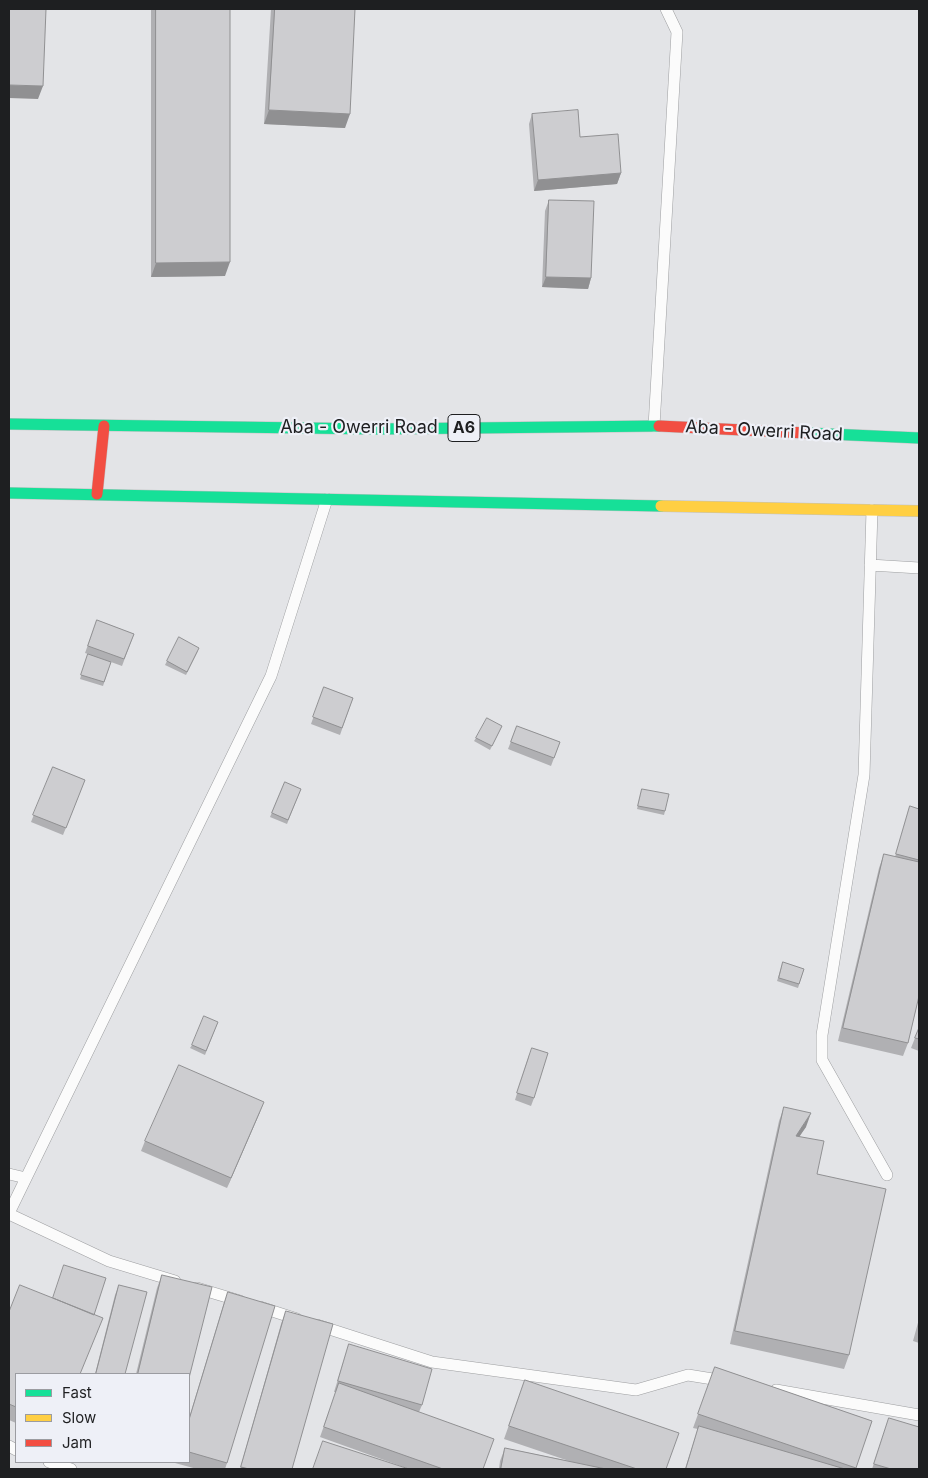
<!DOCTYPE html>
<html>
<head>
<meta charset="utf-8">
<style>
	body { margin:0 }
	#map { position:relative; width:928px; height:1478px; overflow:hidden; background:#e3e4e7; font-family:Inter,sans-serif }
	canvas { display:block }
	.frame { position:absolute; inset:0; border:10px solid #1e1f21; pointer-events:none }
	.legend { position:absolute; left:15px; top:1373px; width:175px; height:90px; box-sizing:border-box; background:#eef0f7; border:1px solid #9b9ca1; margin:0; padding:6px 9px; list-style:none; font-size:15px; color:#1e1f21 }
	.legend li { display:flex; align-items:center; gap:10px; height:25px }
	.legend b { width:25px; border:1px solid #9b9ca1 }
</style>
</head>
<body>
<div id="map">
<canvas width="928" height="1478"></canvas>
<div class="frame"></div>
<ul class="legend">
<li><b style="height:6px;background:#16e098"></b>Fast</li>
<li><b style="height:6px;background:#ffcf43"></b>Slow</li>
<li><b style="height:6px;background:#f24e42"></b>Jam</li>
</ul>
</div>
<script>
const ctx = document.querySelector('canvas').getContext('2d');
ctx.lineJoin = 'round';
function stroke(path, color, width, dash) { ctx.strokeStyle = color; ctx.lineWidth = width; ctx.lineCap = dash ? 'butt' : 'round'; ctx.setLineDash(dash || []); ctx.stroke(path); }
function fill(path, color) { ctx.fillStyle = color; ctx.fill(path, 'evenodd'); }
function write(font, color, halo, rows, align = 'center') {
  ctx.font = font + ' Inter,sans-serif'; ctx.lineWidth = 4.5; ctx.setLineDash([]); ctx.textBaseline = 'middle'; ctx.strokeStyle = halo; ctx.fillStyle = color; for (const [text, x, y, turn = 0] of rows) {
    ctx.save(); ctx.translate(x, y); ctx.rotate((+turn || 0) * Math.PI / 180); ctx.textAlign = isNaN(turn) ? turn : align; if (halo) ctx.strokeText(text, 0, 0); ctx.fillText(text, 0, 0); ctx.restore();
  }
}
const lane = new Path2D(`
	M654,426L677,32L666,9
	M872,510L864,775L822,1035V1060L887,1175
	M870,565L919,568
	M9,1174L26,1178
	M9,1213L271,676L327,499
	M9,1214L109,1261L175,1281
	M197,1288L240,1301
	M260,1307L297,1319
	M317,1325L432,1362L636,1390L688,1375L725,1381
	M776,1390L919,1415
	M9,1446L16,1450
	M49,1462L71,1469`);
const fast = new Path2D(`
	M9,424L378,429L659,426
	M806,433L919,438
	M9,493L661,506`);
const slow = new Path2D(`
	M661,506L919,511`);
const jam = new Path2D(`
	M659,426L806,433
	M97,494L104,426`);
stroke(lane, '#9d9ea0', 12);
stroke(fast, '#bfc0c1', 12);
stroke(slow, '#bfc0c1', 12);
stroke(jam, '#bfc0c1', 12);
stroke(lane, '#fbfbfb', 11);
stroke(fast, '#16e098', 11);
stroke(slow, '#ffcf43', 11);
stroke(jam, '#f24e42', 11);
fill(new Path2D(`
	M151,9H230L225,276L151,277Z
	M271,9H355L345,128L264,124Z
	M532,114L580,137L621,173L617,184L534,191L529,124Z
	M549,200L591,278L588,289L542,287L545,211Z
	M97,620L134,634L122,666L111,662L103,686L80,679L88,654L94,656L85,653Z
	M198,651L186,675L165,665L167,661Z
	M324,687L353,698L340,735L311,724Z
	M502,726L490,750L474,741L476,738Z
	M517,726L560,742L551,766L508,749Z
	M53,767L85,780L63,835L31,822Z
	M285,782L301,789L287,824L270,817Z
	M642,789L665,811L664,815L637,809Z
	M910,806L919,809V996L908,1043L903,1056L838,1041L879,868L884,854L895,857Z
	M783,962L804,969L798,988L777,981Z
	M218,1022L205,1055L190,1048L192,1045Z
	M919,1028V1051L911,1048Z
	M529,1055L534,1098L531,1106L515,1100Z
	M784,1107L806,1127L799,1136L817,1174L849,1355L844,1369L730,1344L779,1121Z
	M260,1112L227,1188L141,1151L145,1141Z
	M162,1275L189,1374H136L157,1288Z
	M119,1285L125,1374H95L115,1295Z
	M228,1292L227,1463L225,1469H197L175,1463V1462H189V1418L223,1306Z
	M286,1311L292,1469H240L281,1324Z
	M9,1312L94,1315L98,1332L16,1374V1423L9,1420Z
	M919,1319V1343L913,1341Z
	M349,1344L422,1405L419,1412L483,1469H409L320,1437L336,1392H334Z
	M715,1367L872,1421L855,1469H685L698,1429L693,1428Z
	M525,1380L666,1469H499L500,1461L505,1448L569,1461L504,1439Z
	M889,1418L919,1469H872Z`), '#b0b0b3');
fill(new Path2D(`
	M9,85L43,86L38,99L9,98Z
	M269,110L350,114L345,128L264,124Z
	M621,173L617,184L534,191L538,180Z
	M230,262L225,276L151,277L156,263Z
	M546,277L591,278L588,289L542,287Z
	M264,1102L260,1112L227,1188L231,1178Z
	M811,1113L806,1127L791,1149L796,1136Z`), '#909092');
const building = new Path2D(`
	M9,9H46L43,86L9,85Z
	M156,9H230V262L156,263Z
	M275,9H355L350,114L269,110Z
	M578,110L580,137L618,134L621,173L538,180L532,114Z
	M549,200L594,201L591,278L546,277Z
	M97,620L134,634L124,659L88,646Z
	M179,637L199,648L187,672L167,661Z
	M88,654L111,662L104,682L81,675Z
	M324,687L353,698L342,728L313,717Z
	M487,718L502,726L492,746L476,738Z
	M517,726L560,742L554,758L511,742Z
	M53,767L85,780L66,828L33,815Z
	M285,782L301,789L288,820L272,813Z
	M642,789L669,794L665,811L638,806Z
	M910,806L919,809V860L896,854Z
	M884,854L919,862V996L908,1043L843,1028Z
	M783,962L804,969L799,984L779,978Z
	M204,1016L218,1022L206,1051L192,1045Z
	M919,1028V1039L915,1038Z
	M532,1048L548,1053L534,1098L517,1093Z
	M179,1065L264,1102L231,1178L145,1141Z
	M784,1107L811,1113L796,1136L824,1141L817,1174L886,1189L849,1355L735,1331Z
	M64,1265L106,1278L94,1315L53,1298Z
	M162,1275L212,1287L189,1378V1374H138Z
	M20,1285L103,1318L80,1374H16V1407L9,1404V1312Z
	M119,1285L147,1292L125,1374H96Z
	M228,1292L275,1306L227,1463L189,1452V1420Z
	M286,1311L333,1324L292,1469H249L241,1467Z
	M349,1344L432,1369L422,1405L338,1381Z
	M715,1367L872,1421L856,1468L698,1414Z
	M525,1380L679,1433L666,1469H637L509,1426Z
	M339,1383L494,1439L483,1469H443L324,1427Z
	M889,1418L919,1427V1469H891L874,1464Z
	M699,1426L845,1469H686Z
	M323,1441L409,1469H313Z
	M505,1448L606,1469H501Z`);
fill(building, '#cdcdd0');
stroke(building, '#909092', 1);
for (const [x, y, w] of [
	[464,428,32]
]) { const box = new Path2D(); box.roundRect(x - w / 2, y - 13.5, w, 27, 4); ctx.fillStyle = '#eef0f7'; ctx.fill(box); stroke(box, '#1e1f21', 1); }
write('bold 16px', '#1e1f21', null, [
	["A6",464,428]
]);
write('18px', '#1e1f21', '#eef0f7', [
	["Aba - Owerri Road",359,428],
	["Aba - Owerri Road",764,431,3]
]);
</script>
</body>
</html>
